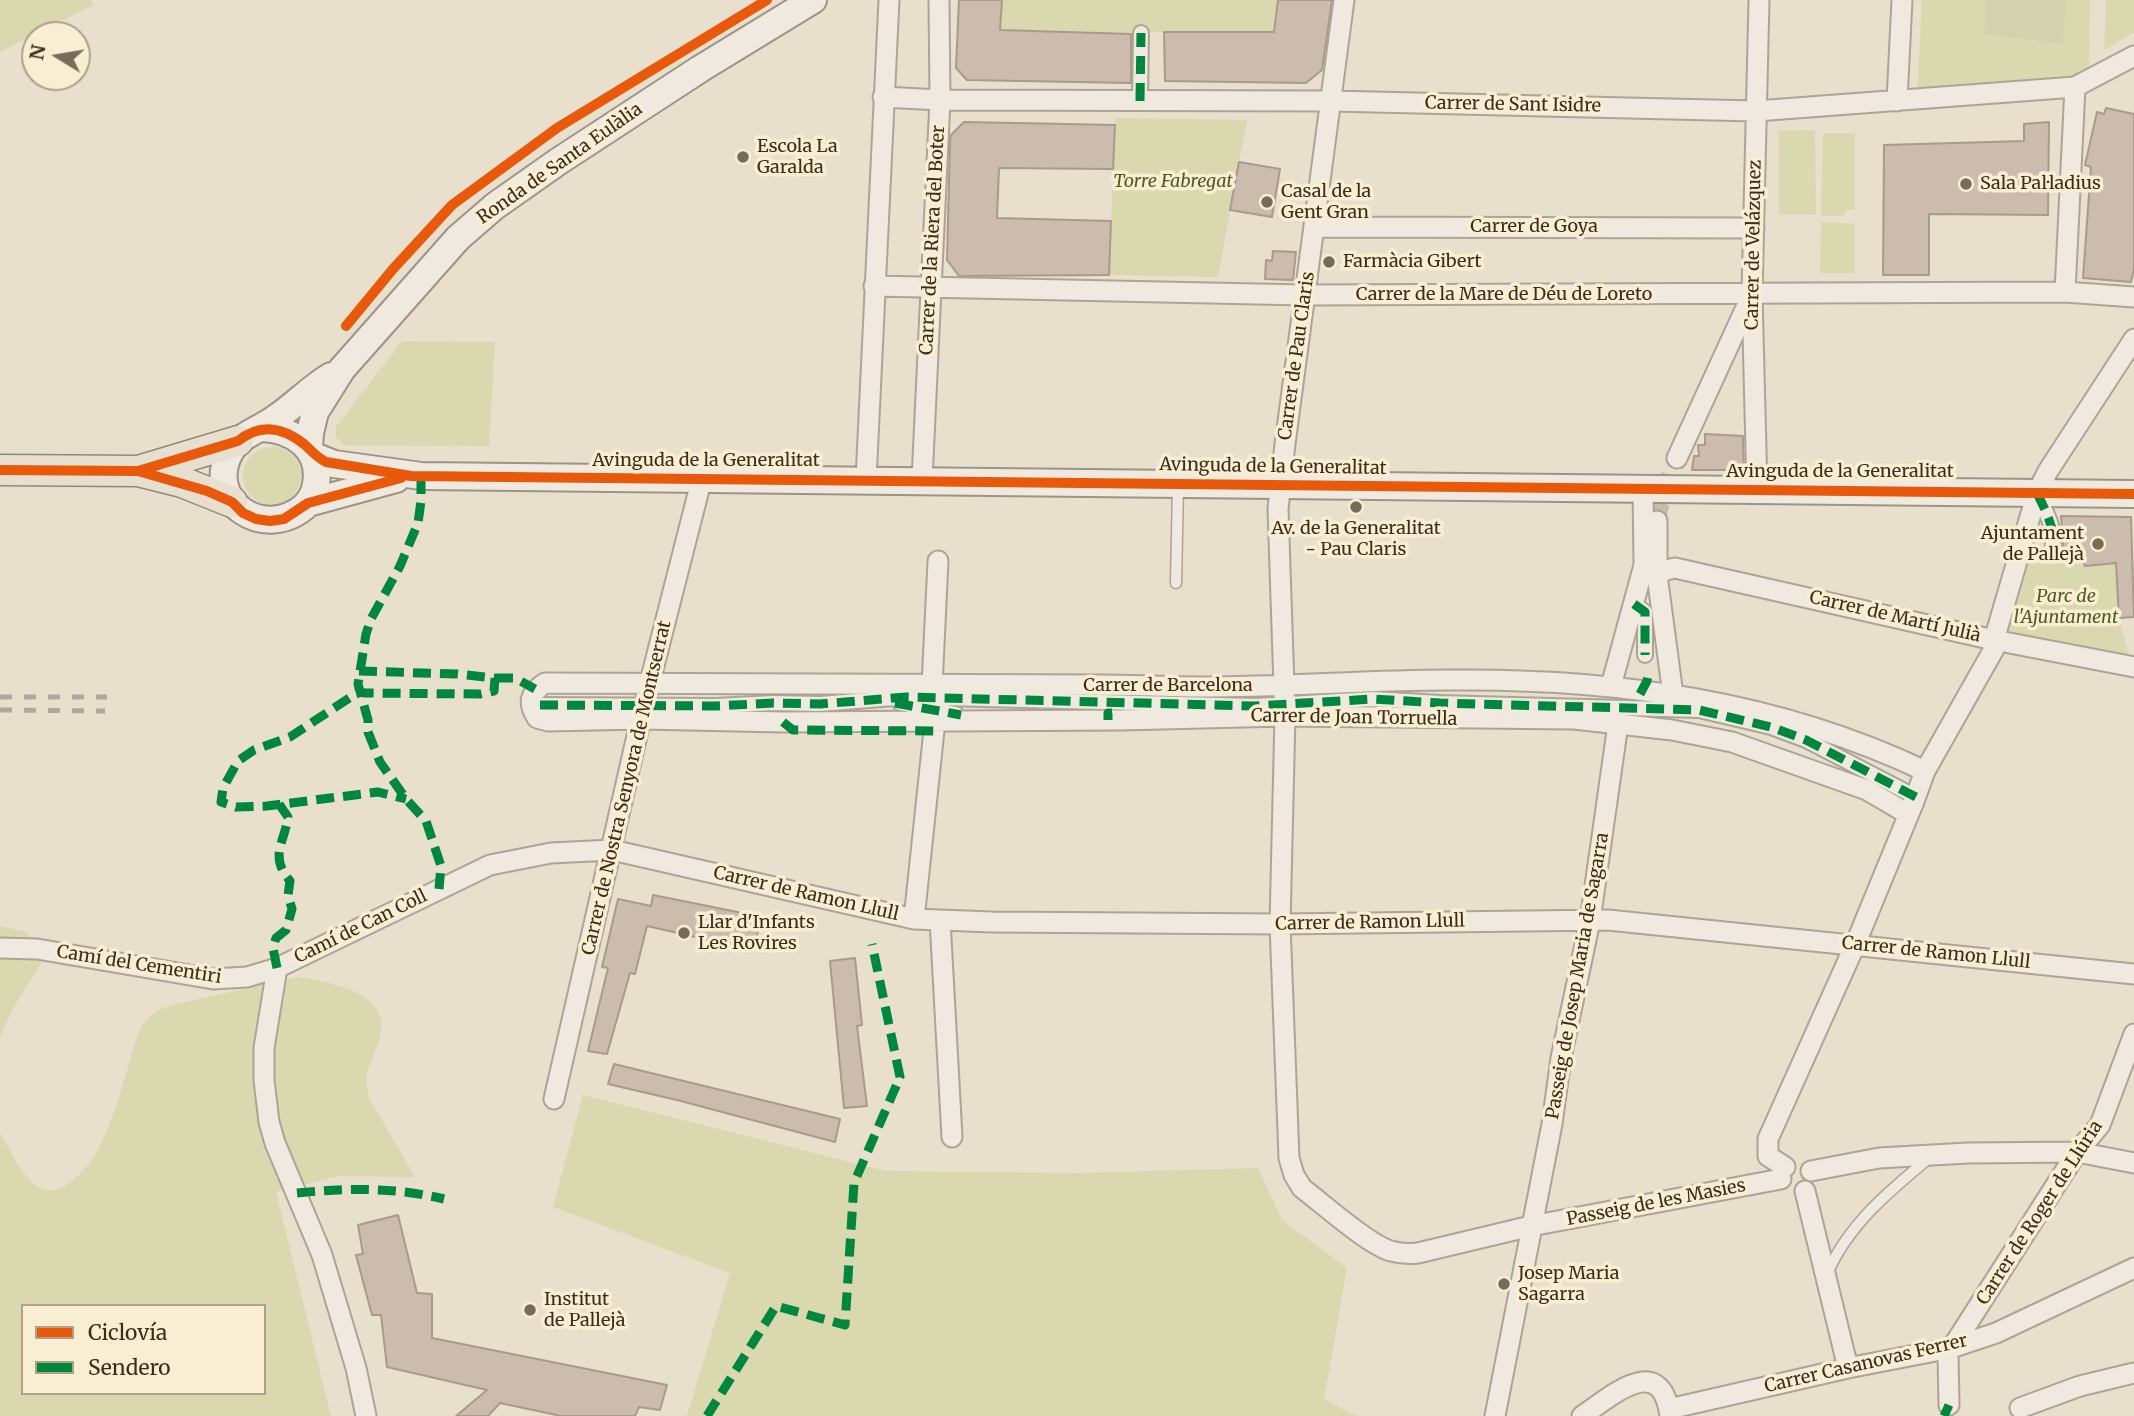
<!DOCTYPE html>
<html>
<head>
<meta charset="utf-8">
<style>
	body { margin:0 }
	#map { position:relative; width:2134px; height:1416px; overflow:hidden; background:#e8dfcd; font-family:Merriweather,serif }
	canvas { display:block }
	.legend { position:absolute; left:21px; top:1304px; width:245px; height:91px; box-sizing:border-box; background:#f9edd2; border:2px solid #aea089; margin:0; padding:9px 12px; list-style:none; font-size:21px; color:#3d2c1c }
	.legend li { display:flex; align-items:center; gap:14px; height:35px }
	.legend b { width:35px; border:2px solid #aea089 }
	.north { position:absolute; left:21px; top:21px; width:70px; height:70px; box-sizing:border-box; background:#f9edd2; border:2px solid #aea089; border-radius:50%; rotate:281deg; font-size:19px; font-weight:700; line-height:28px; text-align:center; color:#3d2c1c }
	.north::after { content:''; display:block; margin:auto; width:24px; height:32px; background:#796b5a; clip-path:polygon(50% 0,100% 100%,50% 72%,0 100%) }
</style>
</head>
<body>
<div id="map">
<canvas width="2134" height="1416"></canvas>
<ul class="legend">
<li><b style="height:9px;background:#e8590c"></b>Ciclovía</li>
<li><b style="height:9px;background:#00873e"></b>Sendero</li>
</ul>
<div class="north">N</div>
</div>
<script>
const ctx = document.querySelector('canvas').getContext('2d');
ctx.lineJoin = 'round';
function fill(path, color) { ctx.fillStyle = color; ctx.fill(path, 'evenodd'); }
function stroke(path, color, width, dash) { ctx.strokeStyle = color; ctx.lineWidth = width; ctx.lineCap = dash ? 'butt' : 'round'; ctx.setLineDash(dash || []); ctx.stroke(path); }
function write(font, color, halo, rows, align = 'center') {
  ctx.font = font + ' Merriweather,serif'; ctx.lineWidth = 7; ctx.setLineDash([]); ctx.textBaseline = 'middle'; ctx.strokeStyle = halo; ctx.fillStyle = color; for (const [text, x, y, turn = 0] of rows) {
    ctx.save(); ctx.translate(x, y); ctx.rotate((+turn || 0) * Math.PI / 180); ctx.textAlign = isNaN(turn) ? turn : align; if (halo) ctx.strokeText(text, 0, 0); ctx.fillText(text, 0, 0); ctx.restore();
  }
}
fill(new Path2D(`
	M0,0H91L93,5L0,52Z
	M1002,0H1279L1274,32H1148L1133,34L1000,30Z
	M1922,0H1985L1984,34L2062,44L2066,0H2090L2089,80L1917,99Z
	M2106,0H2134V32L2104,50Z
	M1115,118L1247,120L1218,277L1109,275Z
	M1815,130L1816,215L1779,214V131Z
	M1823,133H1855V210H1846L1844,216H1821Z
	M1821,222L1855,224V273H1820Z
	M402,341L495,342L489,446L344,445L336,438V427Z
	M243 476a29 29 0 1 1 58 0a29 29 0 1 1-58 0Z
	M2116,555L2119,618L2132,667L1994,640L2017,560L2051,563L2064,557L2081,558L2085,566Z
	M0,926L25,932L42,948V962L12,1010L0,1037Z
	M298,977C330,982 396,993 379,1041C371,1065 362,1071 369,1098L415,1177L337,1176L276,1192L331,1416H0V1134C11,1150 18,1169 33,1183C59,1207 90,1166 101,1144C117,1112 127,1067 139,1032C147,1016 156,1010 173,1005ZM23,1306H264V1393H23Z
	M583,1095L885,1171L1079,1173L1258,1168L1282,1220L1347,1268L1324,1399L1357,1416H687L730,1273L553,1207Z`), '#d9d8ae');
fill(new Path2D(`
	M1985,0H2066L2063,44L1984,34Z`), '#d3d1ae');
const building = new Path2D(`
	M959,0H1002L1000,30L1131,34V83L967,80L956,68Z
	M1278,0H1332L1322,70L1306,83L1165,81L1164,32H1274Z
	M2106,108L2134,114V270L2131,282L2083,278L2091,167L2085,165L2097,112L2104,114Z
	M964,122L1115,125L1113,169L999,168L997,218L1111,221L1109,275L959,276L947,260L950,141L951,135Z
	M2049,122L2048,215L1929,214V275H1883L1884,145L2024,141V124Z
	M1239,162L1280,169L1272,217L1230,210Z
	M1273,251L1296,252L1293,280L1265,279L1266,260L1272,261Z
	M1705,434L1743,436L1744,470H1692L1694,456H1699L1698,445H1705Z
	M2061,516L2131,517L2134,617L2119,618L2116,563L2085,566L2081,558L2064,557Z
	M653,895L762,917L753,950L647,926L635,974L630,973L607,1054L588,1051L608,968L602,967L618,899L651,906Z
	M855,958L862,1025L857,1026L867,1106L844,1108L830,961Z
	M614,1064L840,1119L835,1142L677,1100L608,1084Z
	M398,1215L417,1293L432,1294V1338L667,1385L660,1410L639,1407L635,1416H561L500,1403L488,1416H456L487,1390L387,1367L381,1315H372L356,1255L363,1254L358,1225Z`);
fill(building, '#ccbcad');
stroke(building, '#a99a8c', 2);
stroke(new Path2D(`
	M1657,521L1658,510L1677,458`), '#c6bbaa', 19, [19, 10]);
const service = new Path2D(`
	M1176,583L1178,487
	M1827,1274C1848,1225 1888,1192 1929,1158`);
const pedestrian = new Path2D(`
	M1140,101L1141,33
	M2037,493C2046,512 2057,530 2052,552
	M1634,604L1645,612V655
	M900,703L956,714
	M540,705L716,706L773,703L820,704L906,697L1255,706L1373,699L1440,703L1699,710L1771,727L1806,740L1916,797`);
const minor = new Path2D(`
	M1344,0L1285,444L1278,509L1285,716L1280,924L1289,1158L1294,1175L1302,1188C1323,1204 1369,1245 1391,1251C1401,1254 1409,1254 1418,1253L1531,1226L1781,1179
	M883,97L940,100L1331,101L1756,111L2075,87L2134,56
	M1897,101L1902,0
	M1314,227L1754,228
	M874,286L1305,295L2065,292L2134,297
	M2065,292L2075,87
	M1677,458L1750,299
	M866,480L889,0
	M922,480L940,100L939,0
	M1757,489L1752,294L1759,0
	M1657,521V575L1673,695
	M1657,575L1666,570L1675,568L1994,640L2134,667
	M932,686L938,561
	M1611,686L1644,565L1643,488
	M1908,814L1867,790L1732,742L1672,730L1574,719L1285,716L1121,720L783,722L641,719L548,721L537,718C527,702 530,693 545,683C732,685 919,684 1105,685C1138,685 1171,687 1203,687C1285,687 1366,680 1448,680C1612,678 1776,700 1925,771
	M914,919L935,721
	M940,920L952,1137
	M0,948L37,949L213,979L247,977L277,968L490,865L551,853L612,850L914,919L992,922L1280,924L1608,920L2134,974
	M277,968L264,1048V1080L269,1122L275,1143L322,1255L356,1368L366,1416
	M554,1099L644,705L702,478
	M1785,1167L1768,1156V1139L1855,945L1913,804L1925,771L1994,649V640L2037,493L2048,471L2134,339
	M1811,1171L1879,1158L1968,1153L2077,1152L2134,1163
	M1805,1191L1848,1368
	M1949,1405L1948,1354L2077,1152L2100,1125L2134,1034
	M2020,1408L2080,1386L2134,1373
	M1669,1409L1848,1368L1951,1348L1996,1333L2134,1268
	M1495,1416L1552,1124L1561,1058L1590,921L1618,724
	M1582,1416C1613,1395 1661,1351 1670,1416`);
const secondary = new Path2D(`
	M262,428C294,429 322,450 316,484C315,493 310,501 304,507C263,541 204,501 230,452C240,434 260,430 276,418C295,405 311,388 331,376
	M309,448L310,433L315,412L342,369L458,238L495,206L559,161L700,69L813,0
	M314,456L334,464L421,476L2134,494
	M308,503L396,479`);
const primary = new Path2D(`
	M0,470L138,471L182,482L232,502
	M138,471L238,441`);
stroke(service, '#ada496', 13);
stroke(pedestrian, '#ada496', 18);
stroke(minor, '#ada496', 23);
stroke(secondary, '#9d9386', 30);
stroke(primary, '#92897d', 33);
stroke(service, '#efe9df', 10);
stroke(pedestrian, '#efe9df', 14);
stroke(minor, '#efe9df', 19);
stroke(secondary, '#efe9df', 26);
stroke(primary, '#e7e0d0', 30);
stroke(new Path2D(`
	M0,697H107
	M0,710L105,711`), '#aea9a0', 5, [12, 12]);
stroke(new Path2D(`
	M1140,101L1141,33
	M421,476V501L418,523L400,566L371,619L366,634L358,684L368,720V732L380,762L406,799L426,821L441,866L439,889
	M2037,493C2046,512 2057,530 2052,552
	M1634,604L1645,612V655
	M359,671L457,674L495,678L494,691L480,694L364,693L360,691L290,737L254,750L238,761L223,788L221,802L236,807L267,806L378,792L406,799
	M495,678H515L535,689
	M1640,694L1647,681L1648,676
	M895,703L961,715
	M540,705L716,706L773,703L820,704L906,697L1255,706L1373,699L1440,703L1699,710L1771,727L1806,740L1916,797
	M1108,720V713H1112
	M783,722L793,730L934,731
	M277,968L273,948L276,938L286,930L292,909L288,895L290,881C269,856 284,844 288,817L279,804
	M297,1193C347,1188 394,1187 444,1199
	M707,1416L776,1306L845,1325L854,1183L900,1077L872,944
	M1944,1416L1949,1405`), '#00873e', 9, [18, 9]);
stroke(new Path2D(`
	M346,326L393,269L452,205L557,128L767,0
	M0,470L138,471L207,491L232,502L243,513L256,519L270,521L284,519L308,503L401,478
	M138,471L238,441C260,423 283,427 304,444C312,451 316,457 326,462L411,476L2134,494`), '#e8590c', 10);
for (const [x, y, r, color] of [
	[743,157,7,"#796b5a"],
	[1966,184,7,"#796b5a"],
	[1267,202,7,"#796b5a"],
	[1329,262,7,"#796b5a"],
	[1356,507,7,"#796b5a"],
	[2098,544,7,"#796b5a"],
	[684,933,7,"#796b5a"],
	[1504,1284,7,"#796b5a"],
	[530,1310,7,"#796b5a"]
]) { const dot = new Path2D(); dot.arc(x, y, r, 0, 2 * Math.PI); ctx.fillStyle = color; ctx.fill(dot); stroke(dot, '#f9edd2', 2.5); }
write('18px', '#3d2c1c', '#f9edd2', [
	["Carrer de Sant Isidre",1513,105,1],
	["Ronda de Santa Eulàlia",560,164,-35],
	["Carrer de Goya",1534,227],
	["Carrer de la Riera del Boter",933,240,-87],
	["Carrer de Velázquez",1754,245,-89],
	["Carrer de la Mare de Déu de Loreto",1504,295],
	["Carrer de Pau Claris",1297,356,-82],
	["Avinguda de la Generalitat",706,461],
	["Avinguda de la Generalitat",1273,467,1],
	["Avinguda de la Generalitat",1840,472],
	["Carrer de Martí Julià",1895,617,13],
	["Carrer de Barcelona",1168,686],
	["Carrer de Joan Torruella",1354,718,1],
	["Carrer de Nostra Senyora de Montserrat",627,788,-77],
	["Carrer de Ramon Llull",806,894,13],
	["Carrer de Ramon Llull",1370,923,-1],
	["Camí de Can Coll",361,927,-26],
	["Carrer de Ramon Llull",1936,953,6],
	["Camí del Cementiri",139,965,9],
	["Passeig de Josep Maria de Sagarra",1578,976,-80],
	["Passeig de les Masies",1656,1203,-11],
	["Carrer de Roger de Llúria",2040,1213,-57],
	["Carrer Casanovas Ferrer",1866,1364,-13]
]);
write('18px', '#3d2c1c', '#f9edd2', [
	["Escola La",757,147],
	["Garalda",757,168],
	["Sala Pal·ladius",1980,184],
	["Casal de la",1281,192],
	["Gent Gran",1281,213],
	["Farmàcia Gibert",1343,262],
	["Av. de la Generalitat",1356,529,"center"],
	["- Pau Claris",1356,550,"center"],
	["Ajuntament",2084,534,"right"],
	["de Pallejà",2084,555,"right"],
	["Llar d'Infants",698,923],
	["Les Rovires",698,944],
	["Josep Maria",1518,1274],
	["Sagarra",1518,1295],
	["Institut",544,1300],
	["de Pallejà",544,1321]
], 'left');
write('italic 18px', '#4e5c21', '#f9edd2', [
	["Torre Fabregat",1173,182],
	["Parc de",2066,597],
	["l'Ajuntament",2066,618]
]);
</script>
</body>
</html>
